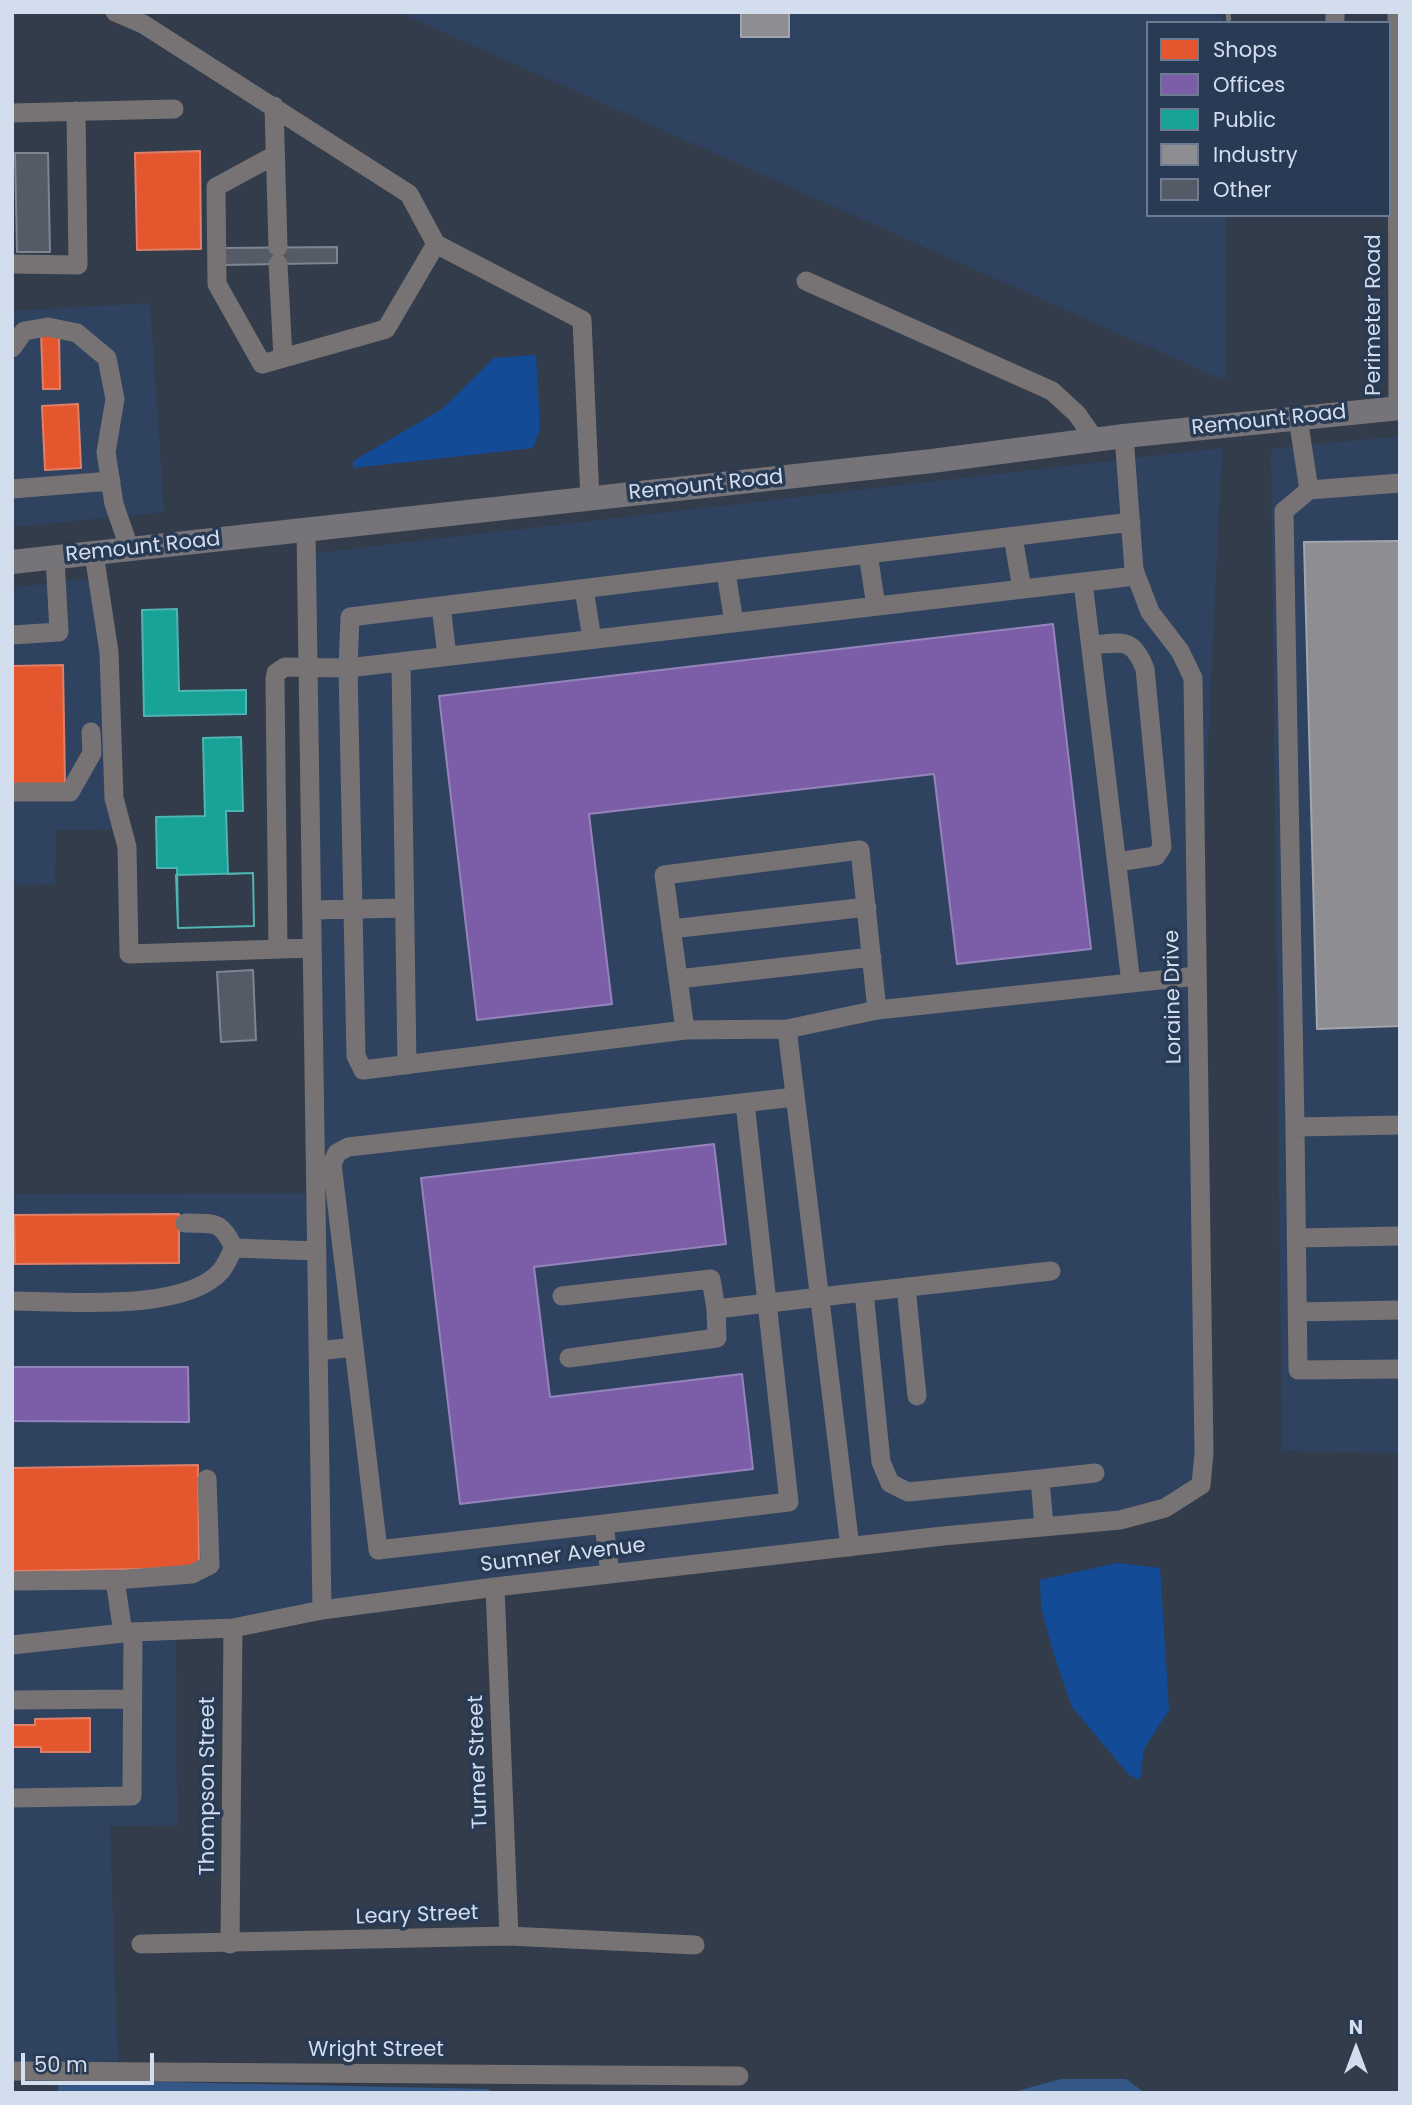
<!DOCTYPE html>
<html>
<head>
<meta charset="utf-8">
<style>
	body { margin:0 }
	#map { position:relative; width:1412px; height:2105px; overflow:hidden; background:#323c4a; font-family:Poppins,sans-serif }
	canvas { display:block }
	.frame { position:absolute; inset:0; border:14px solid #d2ddee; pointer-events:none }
	.legend { position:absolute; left:1146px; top:21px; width:245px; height:196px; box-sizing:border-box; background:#283a54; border:2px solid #6c7b92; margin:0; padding:9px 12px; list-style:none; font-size:21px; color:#d2ddee }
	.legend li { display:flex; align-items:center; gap:14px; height:35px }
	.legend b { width:35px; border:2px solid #6c7b92 }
	.north { position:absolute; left:1321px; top:2014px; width:70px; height:70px; -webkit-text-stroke:5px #283a54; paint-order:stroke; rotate:0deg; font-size:19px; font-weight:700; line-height:28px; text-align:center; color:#d2ddee }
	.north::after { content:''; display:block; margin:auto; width:24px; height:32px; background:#d2ddee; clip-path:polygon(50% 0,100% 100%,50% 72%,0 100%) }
	.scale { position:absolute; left:21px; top:2053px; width:133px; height:32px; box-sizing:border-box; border:4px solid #d2ddee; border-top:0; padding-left:9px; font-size:21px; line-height:24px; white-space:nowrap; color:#d2ddee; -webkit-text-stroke:5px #283a54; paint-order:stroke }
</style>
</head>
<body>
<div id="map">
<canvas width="1412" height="2105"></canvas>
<div class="frame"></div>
<ul class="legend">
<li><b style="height:19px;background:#e4572e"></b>Shops</li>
<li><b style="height:19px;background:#7b5ea7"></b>Offices</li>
<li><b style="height:19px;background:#17a398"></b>Public</li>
<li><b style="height:19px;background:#8d8d92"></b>Industry</li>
<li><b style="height:19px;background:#555a67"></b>Other</li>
</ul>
<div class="north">N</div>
<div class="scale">50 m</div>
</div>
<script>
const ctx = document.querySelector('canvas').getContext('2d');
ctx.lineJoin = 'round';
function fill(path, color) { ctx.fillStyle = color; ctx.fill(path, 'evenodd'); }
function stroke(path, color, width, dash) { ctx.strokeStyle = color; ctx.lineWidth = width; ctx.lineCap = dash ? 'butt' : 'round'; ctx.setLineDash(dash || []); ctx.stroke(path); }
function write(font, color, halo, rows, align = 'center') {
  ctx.font = font + ' Poppins,sans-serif'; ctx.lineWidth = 7; ctx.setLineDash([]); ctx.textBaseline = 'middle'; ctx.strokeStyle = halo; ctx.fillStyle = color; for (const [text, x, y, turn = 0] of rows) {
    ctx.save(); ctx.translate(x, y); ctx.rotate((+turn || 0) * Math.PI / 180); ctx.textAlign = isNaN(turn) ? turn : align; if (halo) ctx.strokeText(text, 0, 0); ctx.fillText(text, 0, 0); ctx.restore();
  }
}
fill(new Path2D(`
	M398,12H1222L1223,23H1148V215H1226L1225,381Z
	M150,303L164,512L12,527V311Z
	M1400,436V1453L1282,1451L1271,449Z
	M1222,448L1197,976L1201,1485L1165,1508L176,1630L177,1825L110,1826L118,2071H12V1194L316,1193L306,554Z
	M99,577L122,829L56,830L55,884L12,885V588Z`), '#2f4361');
fill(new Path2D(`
	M1061,2079H1126L1145,2093H1010Z
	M166,2082L487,2089L496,2093H58V2083Z`), '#355787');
fill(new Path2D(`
	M536,355L540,428L533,448L353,468V461L442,409L494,358Z
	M1117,1563L1160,1568L1169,1710L1144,1749L1140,1780L1129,1775L1072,1707L1054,1655L1041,1608L1040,1580Z`), '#134b96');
const shops = new Path2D(`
	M200,151L201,249L137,250L135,153Z
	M41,333H59L60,389H43Z
	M78,404L81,468L45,470L42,406Z
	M63,665L65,784L12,786V666Z
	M179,1214V1263L15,1264L14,1215Z
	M198,1465L199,1568L12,1571V1468Z
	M90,1718V1752H41V1747H12V1725H35V1719Z`);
fill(shops, '#e4572e');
stroke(shops, '#df7f68', 2);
const offices = new Path2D(`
	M1053,624L1091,949L957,964L934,774L589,814L612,1004L477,1020L439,696Z
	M714,1144L726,1244L534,1267L550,1397L742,1374L753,1469L460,1504L421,1178Z
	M12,1367H188L189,1422L12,1421Z`);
fill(offices, '#7b5ea7');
stroke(offices, '#9584bc', 2);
const public = new Path2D(`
	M177,609L179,691L246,690V714L144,716L142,610Z
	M241,737L243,811H226L228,874L253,873L254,926L178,928L177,868H157L156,817L205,816L203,738Z
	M253,873L254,926L178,928L176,875Z`);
fill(public, '#17a398');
stroke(public, '#4fb4b2', 2);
const industry = new Path2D(`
	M741,12H789V37H741Z
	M1400,541V1026L1317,1029L1304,542Z`);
fill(industry, '#8d8d92');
stroke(industry, '#a2a5ae', 2);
const building = new Path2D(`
	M15,153H48L50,252H17Z
	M337,247V263L223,265L222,248Z
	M253,970L256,1040L221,1042L217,972Z`);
fill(building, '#555a67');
stroke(building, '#7e8490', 2);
stroke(new Path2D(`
	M115,12L143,24L409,194L436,244L582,320L590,499
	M1397,12L1398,408
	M1335,23V12
	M274,106L278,247
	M12,113L174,109
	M275,155L216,187L217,284L262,364L386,329L436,244
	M12,264L78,265L76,111
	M278,264L283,358
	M806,281L1052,391L1077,414L1095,440
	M12,348L24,331L48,327L77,333L107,358L115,399L106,452L114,504L130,550
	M1298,418L1309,490L1400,483
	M12,489L111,481
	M1309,490L1284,511L1295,1127L1400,1125
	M306,530L322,1610
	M1013,537L1022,589
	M94,554L109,652L114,798L127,847L129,954L312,948
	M868,554L876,606
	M726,572L734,623
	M584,589L592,639
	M441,606L447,656
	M12,635L59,632L55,557
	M1091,645C1122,643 1132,636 1145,669L1162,847L1156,856L1117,862
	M401,662L407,1065
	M12,792H70L92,753L91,732
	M312,910L404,908
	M671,929L867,907
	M278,949L275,679L276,673L285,667L348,668L1083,582
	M678,979L872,957
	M1131,983L1083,582L1136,576
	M877,1010L1197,976
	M787,1029L685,1030L664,875L860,850L877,1010L787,1029L850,1547
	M685,1030L363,1070L356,1056L348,668L350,617L1131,522
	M1295,1127L1298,1370L1400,1369
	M185,1223C215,1224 220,1219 234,1248
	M1296,1238L1400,1236
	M906,1287L917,1396
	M864,1292L1051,1271
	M562,1296L711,1279L716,1309L864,1292L881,1462L890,1483L908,1492L1040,1479
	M12,1301C65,1301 184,1313 221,1271C226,1265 230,1255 234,1248L317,1251
	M1297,1312L1400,1310
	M354,1347L332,1164L337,1153L348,1147L795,1097
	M318,1351L354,1347L378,1550L604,1524L610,1574
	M569,1358L717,1338L716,1309
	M604,1524L789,1502L745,1103
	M1044,1527L1040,1479L1095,1473
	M115,1580L192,1574L210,1565L207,1479
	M12,1581L115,1580L123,1633
	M495,1587L509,1936
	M12,1645L133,1632L233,1628L322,1610L495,1587L943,1536L1120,1520L1165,1508L1201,1485L1204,1453L1193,678L1180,651L1150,612L1134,570L1124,436
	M12,1700L132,1699
	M12,1798L132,1796L133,1632
	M141,1944L509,1936L695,1945
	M230,1944L233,1628
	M12,2071L739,2076`), '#777374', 19);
stroke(new Path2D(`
	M12,562L932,461L1124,436L1400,408`), '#767379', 24);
stroke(new Path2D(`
	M1228,12L1229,23`), '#72737b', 5, [9, 9]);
write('21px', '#d2ddee', '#283a54', [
	["Perimeter Road",1375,315,-90],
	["Remount Road",1269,421,-6],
	["Remount Road",706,486,-6],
	["Remount Road",143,548,-6],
	["Loraine Drive",1174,997,-91],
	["Sumner Avenue",563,1556,-7],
	["Turner Street",479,1762,-92],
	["Thompson Street",209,1786,-90],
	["Leary Street",417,1916,-2],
	["Wright Street",376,2051]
]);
</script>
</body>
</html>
